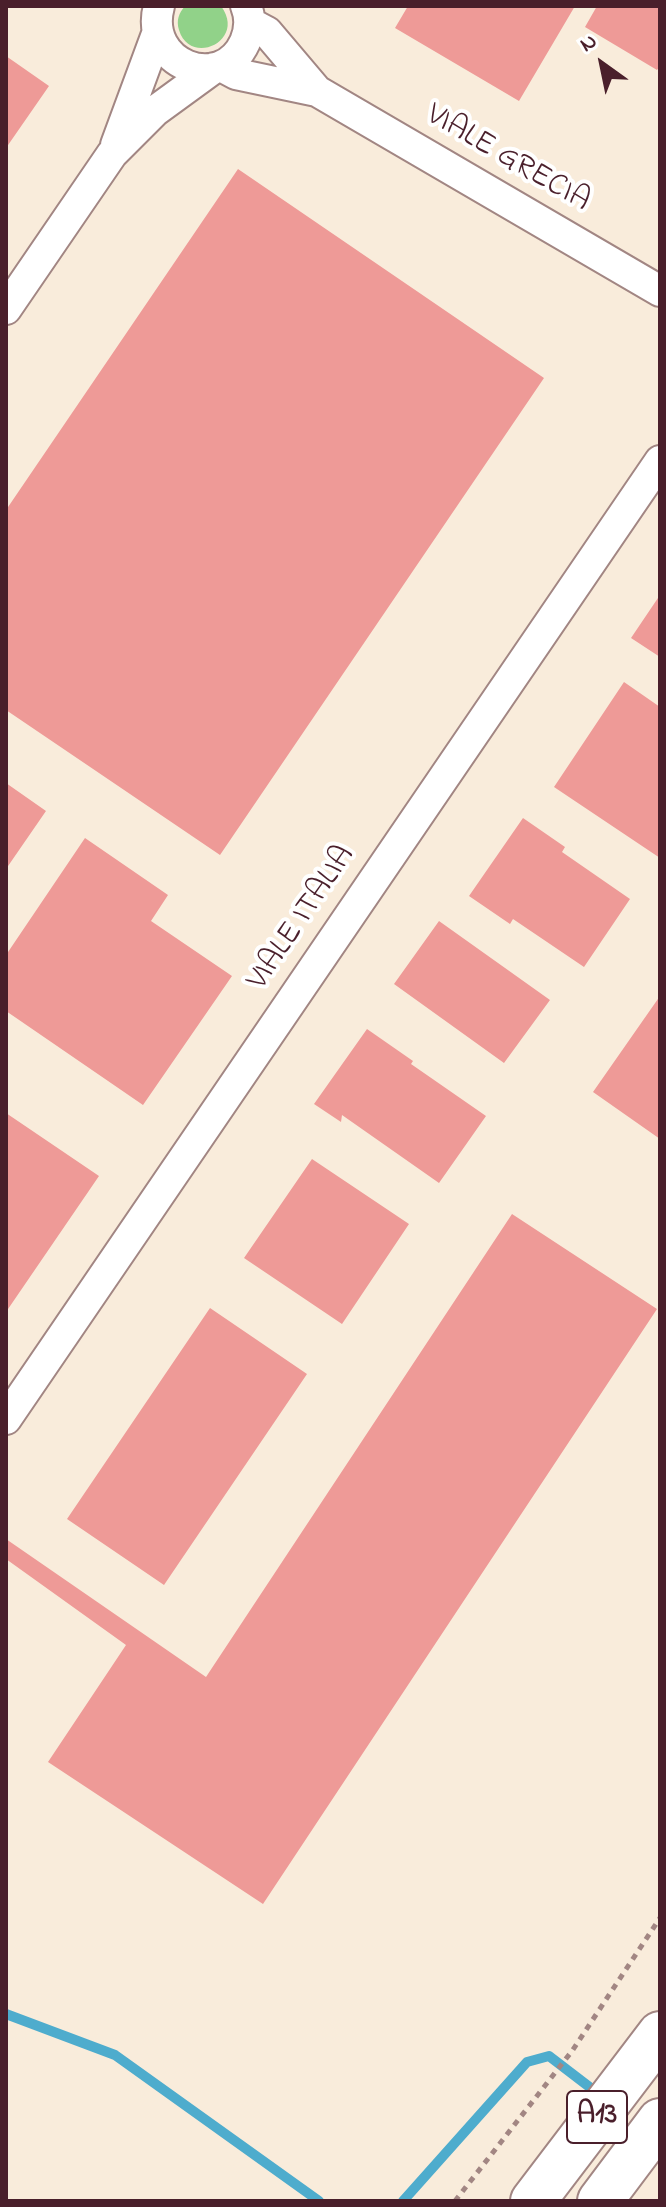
<!DOCTYPE html>
<html>
<head>
<meta charset="utf-8">
<style>
	body { margin:0 }
	#map { position:relative; width:666px; height:2207px; overflow:hidden; background:#f9ecdb; font-family:"Indie Flower",sans-serif }
	canvas { display:block }
	.frame { position:absolute; inset:0; border:8px solid #4a1f2b; pointer-events:none }
	.north { position:absolute; left:562px; top:24px; width:80px; height:80px; -webkit-text-stroke:6px #fff; paint-order:stroke; rotate:327deg; font-size:22px; font-weight:700; line-height:32px; text-align:center; color:#4a1f2b }
	.north::after { content:''; display:block; margin:auto; width:28px; height:36px; background:#4a1f2b; clip-path:polygon(50% 0,100% 100%,50% 72%,0 100%) }
</style>
</head>
<body>
<div id="map">
<canvas width="666" height="2207"></canvas>
<div class="frame"></div>
<div class="north">N</div>
</div>
<script>
const ctx = document.querySelector('canvas').getContext('2d');
ctx.lineJoin = 'round';
function fill(path, color) { ctx.fillStyle = color; ctx.fill(path, 'evenodd'); }
function stroke(path, color, width, dash) { ctx.strokeStyle = color; ctx.lineWidth = width; ctx.lineCap = dash ? 'butt' : 'round'; ctx.setLineDash(dash || []); ctx.stroke(path); }
function write(font, color, halo, rows, align = 'center') {
  ctx.font = font + ' "Indie Flower",sans-serif'; ctx.lineWidth = 8; ctx.setLineDash([]); ctx.textBaseline = 'middle'; ctx.strokeStyle = halo; ctx.fillStyle = color; for (const [text, x, y, turn = 0] of rows) {
    ctx.save(); ctx.translate(x, y); ctx.rotate((+turn || 0) * Math.PI / 180); ctx.textAlign = isNaN(turn) ? turn : align; if (halo) ctx.strokeText(text, 0, 0); ctx.fillText(text, 0, 0); ctx.restore();
  }
}
fill(new Path2D(`
	M185,6H221C247,41 190,67 179,30C176,20 179,13 185,6Z`), '#91d289');
stroke(new Path2D(`
	M6,2014L115,2055L319,2201
	M403,2201L527,2062L549,2056L596,2092`), '#4eaccd', 10);
fill(new Path2D(`
	M408,6H575L519,101L395,28Z
	M597,6H660V66L657,70L585,27Z
	M6,56L49,86L6,148Z
	M238,169L544,378L220,855L6,710V510Z
	M660,595V657L631,638Z
	M624,682L660,707V858L554,787Z
	M6,783L46,811L6,869Z
	M523,818L565,847L562,852L630,899L584,967L513,919L510,924L469,896Z
	M85,838L168,895L151,921L232,976L143,1105L6,1011V955Z
	M439,921L550,1000L504,1063L394,984Z
	M660,996V1139L593,1092Z
	M367,1029L413,1061L411,1064L486,1116L439,1183L342,1115L341,1122L314,1104Z
	M6,1113L99,1176L6,1312Z
	M312,1159L409,1224L342,1324L244,1258Z
	M512,1214L657,1309L263,1904L48,1762L126,1645L6,1559V1539L206,1677Z
	M210,1308L307,1374L164,1585L67,1519Z`), '#ee9a97');
const minor = new Path2D(`
	M159,6C143,64 221,95 245,42C250,30 251,18 246,6
	M250,23L267,32L317,91
	M221,66L236,74L317,91L660,291
	M116,145L157,34
	M6,309L112,154L155,111L214,68
	M6,1419L660,461`);
const highway = new Path2D(`
	M533,2201L660,2034
	M600,2201L660,2121`);
stroke(minor, '#a28683', 34);
stroke(highway, '#a28683', 48);
stroke(new Path2D(`
	M455,2201L572,2051L660,1918`), '#a28683', 5, [6, 6]);
stroke(minor, '#fff', 30);
stroke(highway, '#fff', 44);
for (const [x, y, w] of [
	[597,2117,60]
]) { const box = new Path2D(); box.roundRect(x - w / 2, y - 26, w, 52, 6); ctx.fillStyle = '#fff'; ctx.fill(box); stroke(box, '#4a1f2b', 2); }
write('bold 30px', '#4a1f2b', null, [
	["A13",597,2117]
]);
write('32px', '#4a1f2b', '#fff', [
	["VIALE GRECIA",507,160,30],
	["VIALE ITALIA",303,919,-56]
]);
</script>
</body>
</html>
